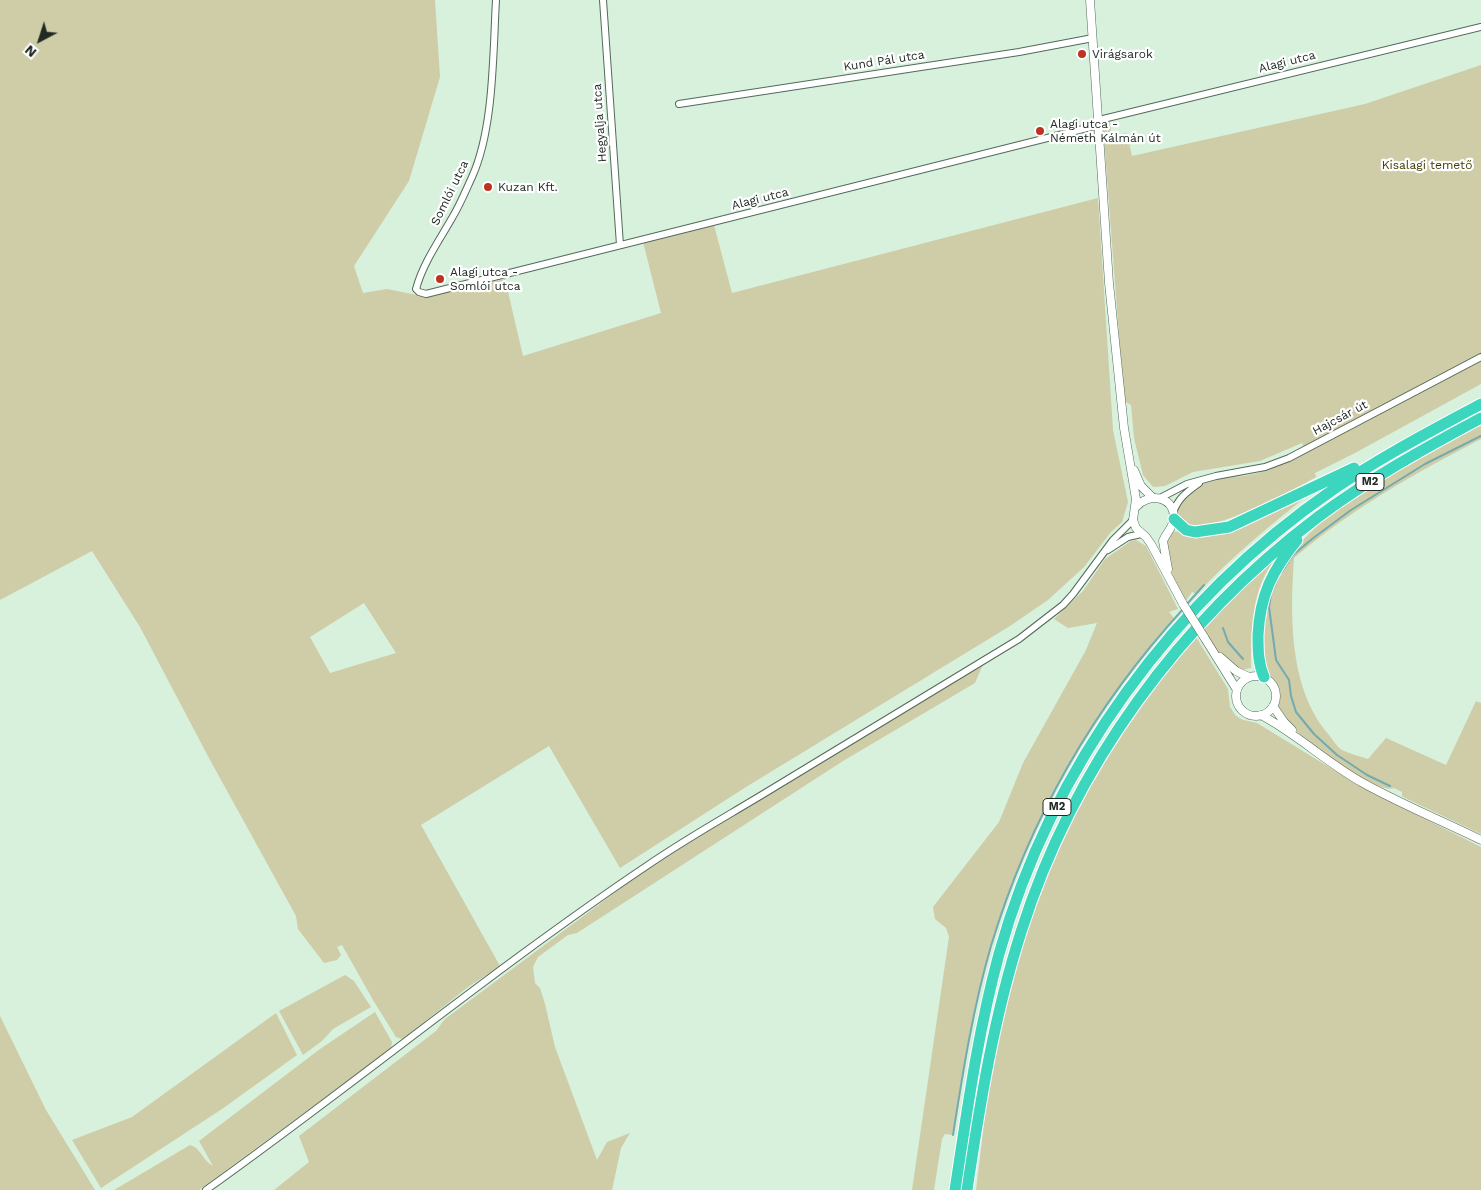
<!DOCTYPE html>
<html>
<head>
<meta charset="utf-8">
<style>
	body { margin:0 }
	#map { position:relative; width:1481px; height:1190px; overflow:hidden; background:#d7f1dd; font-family:"Work Sans",sans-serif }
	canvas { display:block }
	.north { position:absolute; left:15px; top:15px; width:50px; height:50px; -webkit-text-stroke:4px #fff; paint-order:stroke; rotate:220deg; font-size:14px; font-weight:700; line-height:20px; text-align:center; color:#212b24 }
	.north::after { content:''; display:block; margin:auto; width:18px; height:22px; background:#212b24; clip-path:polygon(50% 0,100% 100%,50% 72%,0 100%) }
</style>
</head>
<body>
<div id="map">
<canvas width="1481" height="1190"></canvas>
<div class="north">N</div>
</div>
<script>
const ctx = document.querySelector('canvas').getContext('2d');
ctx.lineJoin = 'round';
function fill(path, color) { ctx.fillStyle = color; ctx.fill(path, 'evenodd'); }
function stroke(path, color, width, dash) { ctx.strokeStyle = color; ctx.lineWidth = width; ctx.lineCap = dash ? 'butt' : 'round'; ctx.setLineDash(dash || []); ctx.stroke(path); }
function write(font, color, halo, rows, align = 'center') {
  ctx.font = font + ' "Work Sans",sans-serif'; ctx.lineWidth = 4.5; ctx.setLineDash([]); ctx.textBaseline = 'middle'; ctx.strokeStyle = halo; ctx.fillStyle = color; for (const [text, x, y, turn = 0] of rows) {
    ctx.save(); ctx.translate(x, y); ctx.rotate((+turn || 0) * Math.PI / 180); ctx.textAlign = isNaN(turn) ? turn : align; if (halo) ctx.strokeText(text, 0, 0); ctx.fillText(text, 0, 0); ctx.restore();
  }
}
fill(new Path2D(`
	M0,0H435L440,77L409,181L354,266L363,293L387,289L427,297L505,279L523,356L661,313L643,242L714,225L732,293L1098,198L1113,430L1128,502L1122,522L1111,532L1084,567L1048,600L1010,626L746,787L620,868L549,746L421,825L500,966L468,987L408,1035L402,1039L396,1037L373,1000L342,945L337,947L341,955L337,960L324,963L298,929L296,916L210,760L140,627L92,551L0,600ZM364,603L396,653L330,673L310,637Z
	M1481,65V384L1355,453L1315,473L1316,477C1300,486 1181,554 1178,512C1176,496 1202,482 1216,479C1232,476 1248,477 1264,471C1278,466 1293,459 1306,452L1302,443L1260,461L1193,472L1165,486L1153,487L1143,475L1134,438L1131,405L1124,401L1103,125L1109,120L1112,135L1127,133L1132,156L1365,104Z
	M1481,425V439C1415,473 1350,510 1294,558C1290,616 1289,689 1329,735C1333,740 1337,747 1342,750C1350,754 1360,756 1368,759L1386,738L1446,765L1476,701L1481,703V834L1405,798L1402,796V792L1394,788C1377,795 1306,741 1292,727C1287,722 1283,715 1278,709L1280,695L1279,688L1271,676L1267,674L1261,655L1266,596L1291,552L1324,519L1432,449Z
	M1312,492C1272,524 1232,556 1197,594L1192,592L1186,601C1180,590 1162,557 1164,546C1165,541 1169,536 1171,532C1178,530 1189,534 1198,535Z
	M1136,540L1146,546L1178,609L1169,612L1174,618C1158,634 1145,653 1131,671C1060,763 1009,869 981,982C968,1033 961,1084 952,1135L945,1134L942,1139L934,1190H912L949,937L946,928L935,919L933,907L999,822L1023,763L1086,650L1097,623L1068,628L1054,619L1083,591L1105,559L1131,541Z
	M1280,552C1275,559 1269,567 1265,575C1251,603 1251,637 1251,668L1241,670L1219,653L1203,629L1215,613Z
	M1196,637L1228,689L1230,707L1236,716L1243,720L1257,723L1360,786L1481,847V1190H976L993,1049L1011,971L1060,840L1086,789L1135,712Z
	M984,662L975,683L843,761L577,933L568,935L538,957L533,967L535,983L540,988L545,1004L555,1047L597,1160L607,1142L630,1133L621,1148L612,1190H274L309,1162L299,1136L436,1031L445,1019L652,865Z
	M345,975L354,981L371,1007L333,1029L322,1041L303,1055L279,1011Z
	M375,1012L392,1042L391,1049L199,1190H114L190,1145C201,1148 203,1161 213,1166L199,1141L320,1049Z
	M276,1013L297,1055L222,1109L101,1188L72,1140L132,1117Z
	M0,1016L46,1110L95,1190H0Z`), '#cfcca8');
stroke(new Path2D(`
	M1281,573L1293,555L1312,539L1351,510L1425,464L1481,436
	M1277,580L1271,594L1269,607L1273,637L1276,660L1289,680L1291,696L1296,712L1314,734L1337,755L1367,775L1390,786
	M1187,604L1204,585
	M1223,628L1228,642L1243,659
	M953,1135C963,1071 973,1008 991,946C1029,820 1095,705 1184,608`), '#71abaf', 2);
const minor = new Path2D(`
	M496,0C493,52 494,129 472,177C466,190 460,205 452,218C439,241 423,263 416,289L419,292L426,294L1099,125
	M603,0L620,245
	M679,104L1019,52L1093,38
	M1099,120L1481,27
	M1160,498L1187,484L1216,476L1265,467L1289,458L1481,357
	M1173,513C1178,498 1187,492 1199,483
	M1108,550L1128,537L1141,534
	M206,1190C355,1084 496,967 648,865C687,838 729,815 770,790C853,740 936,689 1019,639L1063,605L1073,594L1113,540L1133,520`);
const tertiary = new Path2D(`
	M1090,0L1109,283L1124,428L1136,499L1133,520L1136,528L1146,537L1151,544L1183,604
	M1134,470L1141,486L1152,497
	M1136,507C1148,493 1173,495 1174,517C1174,527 1166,533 1163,541L1168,569
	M1204,637L1237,690
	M1220,657L1236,671L1249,677
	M1236 696a20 20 0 1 1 40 0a20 20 0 1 1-40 0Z
	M1273,706L1284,722L1292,730
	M1261,715C1297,734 1327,763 1363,783C1401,804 1442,821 1481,840`);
const trunk = new Path2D(`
	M1174,519L1186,530L1195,532L1229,527L1354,468
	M1264,677C1258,663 1258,650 1258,635C1260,595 1272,571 1297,540
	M955,1190C967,1111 978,1031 999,954C1051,767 1174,599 1334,489C1381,457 1431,431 1481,404
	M967,1190C980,1103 994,1016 1021,932C1073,767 1180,621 1318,517C1369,479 1425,448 1481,418`);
stroke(minor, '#536a59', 8);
stroke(tertiary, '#536a59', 9);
stroke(trunk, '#fff', 13);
stroke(minor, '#fff', 6);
stroke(tertiary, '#fff', 8);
stroke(trunk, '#3cd6be', 11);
const tertiaryBridge = new Path2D(`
	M1183,604L1204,637`);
stroke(tertiaryBridge, '#536a59', 9, []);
stroke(tertiaryBridge, '#fff', 8);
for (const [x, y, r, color] of [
	[1082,54,5,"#bf3221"],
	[1040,131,5,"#bf3221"],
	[488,187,5,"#bf3221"],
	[440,279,5,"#bf3221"]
]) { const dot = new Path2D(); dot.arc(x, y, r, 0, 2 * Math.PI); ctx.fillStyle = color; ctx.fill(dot); stroke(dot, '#fff', 2); }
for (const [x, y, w] of [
	[1370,482,28],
	[1057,807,28]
]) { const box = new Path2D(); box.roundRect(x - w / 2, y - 8.5, w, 17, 4); ctx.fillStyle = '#fff'; ctx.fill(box); stroke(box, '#212b24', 1); }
write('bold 11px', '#212b24', null, [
	["M2",1370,482],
	["M2",1057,807]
]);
write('12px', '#212b24', '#fff', [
	["Virágsarok",1092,54],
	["Alagi utca -",1050,124],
	["Németh Kálmán út",1050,138],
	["Kuzan Kft.",498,187],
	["Alagi utca -",450,272],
	["Somlói utca",450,286]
], 'left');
write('12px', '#212b24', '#fff', [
	["Kund Pál utca",884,61,-9],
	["Alagi utca",1287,62,-14],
	["Hegyalja utca",600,123,-94],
	["Somlói utca",450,193,-64],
	["Alagi utca",760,199,-14],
	["Hajcsár út",1340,418,-28]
]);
write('12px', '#423c02', '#fff', [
	["Kisalagi temető",1427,165]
]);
</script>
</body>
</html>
